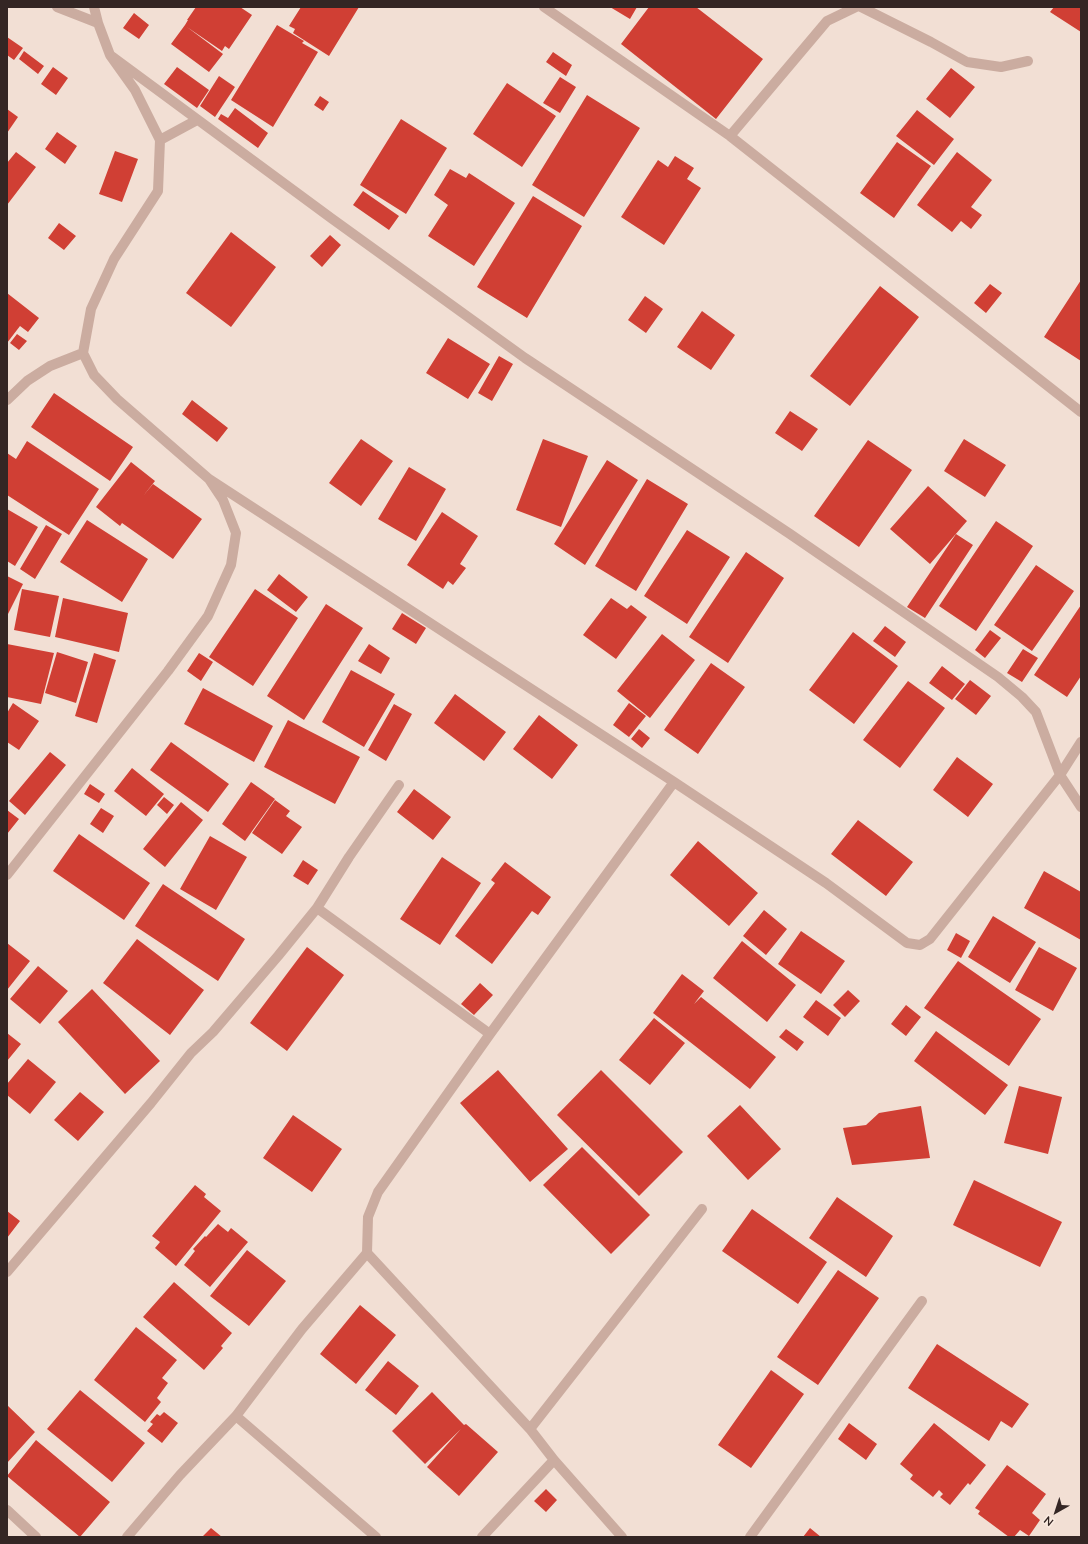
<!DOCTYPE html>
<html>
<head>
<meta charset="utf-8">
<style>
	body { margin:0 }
	#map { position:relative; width:1088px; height:1544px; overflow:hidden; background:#f2dfd4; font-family:Mulish,sans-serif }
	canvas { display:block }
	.frame { position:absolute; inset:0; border:8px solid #342624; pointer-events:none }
	.north { position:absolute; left:1036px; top:1492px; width:40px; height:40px; -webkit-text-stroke:3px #faeae0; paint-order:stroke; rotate:219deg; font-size:11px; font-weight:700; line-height:16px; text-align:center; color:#342624 }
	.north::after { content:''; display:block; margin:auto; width:14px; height:18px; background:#342624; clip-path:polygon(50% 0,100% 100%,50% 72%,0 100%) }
</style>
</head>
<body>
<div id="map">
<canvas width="1088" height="1544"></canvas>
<div class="frame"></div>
<div class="north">N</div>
</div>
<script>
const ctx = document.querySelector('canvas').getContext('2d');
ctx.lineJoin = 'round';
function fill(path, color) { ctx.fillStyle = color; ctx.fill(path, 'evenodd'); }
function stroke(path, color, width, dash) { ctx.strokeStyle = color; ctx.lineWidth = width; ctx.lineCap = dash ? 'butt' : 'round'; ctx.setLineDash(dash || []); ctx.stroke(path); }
fill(new Path2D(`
	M196,7H240L252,15L229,49L225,46L222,51L187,27L223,54L209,72L171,44L185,25L188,20H187Z
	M301,7H359L329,56L293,33L295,29L289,26Z
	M610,7H637L630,19Z
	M649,7H696L763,59L716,119L621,44Z
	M1054,7H1081V32L1050,12Z
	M134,13L149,25L139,39L123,28Z
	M277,25L304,41L302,43L318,52L273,127L231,100Z
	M7,37L23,48L14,60L7,55Z
	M24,51L44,66L38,74L19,59Z
	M553,52L572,65L566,76L546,62Z
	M53,67L68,78L56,95L41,84Z
	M177,67L209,90L197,108L164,84Z
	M951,68L975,87L950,118L926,99Z
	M219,76L235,87L215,117L200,106Z
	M560,77L576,87L560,113L543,103Z
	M507,83L556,116L522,167L473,134Z
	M587,95L640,128L584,217L532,185Z
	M320,96L329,102L323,111L314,105Z
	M235,108L268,133L258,148L218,119L221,114L228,118Z
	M7,109L18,117L7,133Z
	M917,110L954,139L934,165L896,136Z
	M401,119L447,148L406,214L360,185Z
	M57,132L77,146L65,164L45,149Z
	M897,142L931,166L894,218L860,193Z
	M115,151L138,159L122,202L99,194Z
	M16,152L36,167L7,205V163Z
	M957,152L992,180L971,207L982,215L971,229L961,221L952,232L917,205Z
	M675,156L694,168L687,179L701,188L664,245L621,217L658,160L668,167Z
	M450,169L466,178L469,173L515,203L474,266L428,236L448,205L434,195Z
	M363,191L399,216L389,230L353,205Z
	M533,196L582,226L527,318L477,287Z
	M59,223L76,236L64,250L48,238Z
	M231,232L276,267L231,327L186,293Z
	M330,235L341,245L322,267L310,256Z
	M1081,280V361L1044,337Z
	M990,284L1002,293L986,313L974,303Z
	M880,286L919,317L850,406L810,376Z
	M7,293L39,318L28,332L20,326L7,343Z
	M645,296L663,309L646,333L628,320Z
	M702,311L735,335L711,370L677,347Z
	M17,334L27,341L19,350L10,343Z
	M448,338L490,364L468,399L426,373Z
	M499,356L513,364L492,401L478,393Z
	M54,393L133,447L110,481L31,427Z
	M192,400L228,428L217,442L182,414Z
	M790,411L818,429L802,451L775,433Z
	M361,439L393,461L361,506L329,483Z
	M543,439L588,456L561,527L516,510Z
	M964,439L1006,465L985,497L944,471Z
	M868,440L912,470L859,547L814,516Z
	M27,441L99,489L69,535L7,495V453L16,459Z
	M607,460L638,480L585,565L554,544Z
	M131,462L155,481L143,496L153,484L202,519L173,559L122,523L120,526L96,507Z
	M409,467L446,489L416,541L378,519Z
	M647,479L688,504L636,591L595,566Z
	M928,486L967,521L930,564L890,529Z
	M7,509L38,527L15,566L7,561Z
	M442,512L478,536L460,564L466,568L453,585L448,581L443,589L407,565Z
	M87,520L148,559L122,602L60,562Z
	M996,521L1033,546L976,631L939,606Z
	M46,525L62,534L35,579L20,569Z
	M687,530L730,557L687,624L644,596Z
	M956,534L973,545L925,618L907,607Z
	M746,552L784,578L728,663L689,637Z
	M1036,565L1074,591L1032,651L994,625Z
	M279,574L308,597L296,612L267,590Z
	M7,576L23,584L7,616Z
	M22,589L59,596L50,637L14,630Z
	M255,589L298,618L253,686L209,657Z
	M63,598L128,613L119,652L55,637Z
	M611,598L627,609L631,605L647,617L616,659L583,635Z
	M326,604L363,628L304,720L267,696Z
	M1081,605V676L1067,697L1034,675Z
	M402,613L426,628L416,644L392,629Z
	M885,626L906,642L895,657L873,641Z
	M990,630L1001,638L985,658L975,650Z
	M853,632L898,666L854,724L809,690Z
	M662,634L695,660L650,718L617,691Z
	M7,644L54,653L41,704L7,697Z
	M369,644L390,658L381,674L358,661Z
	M1023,649L1038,658L1022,682L1007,673Z
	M57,652L88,662L76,703L45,693Z
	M94,653L116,660L97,723L75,716Z
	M199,653L213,662L201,681L187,671Z
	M711,663L745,687L698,754L664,730Z
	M942,666L965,684L952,700L929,683Z
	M351,670L395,694L364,747L322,722Z
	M970,680L991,696L976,715L955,699Z
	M908,681L945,708L900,768L863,740Z
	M203,688L273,726L254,762L184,724Z
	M455,694L506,732L484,761L434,723Z
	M13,703L39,721L19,750L7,742V713Z
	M629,703L646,716L629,737L613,725Z
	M394,704L412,714L386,761L368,750Z
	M539,715L578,745L552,779L513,749Z
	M288,720L360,757L335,804L264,767Z
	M639,729L650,738L642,748L631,739Z
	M171,742L229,784L208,812L150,770Z
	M50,752L66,765L25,815L9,801Z
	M957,757L993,784L968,817L933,790Z
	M132,768L164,794L146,816L114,791Z
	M251,782L275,799L245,841L222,824Z
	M90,784L105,794L99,803L84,794Z
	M414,789L451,817L433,840L397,812Z
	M164,797L174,805L167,814L157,805Z
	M275,800L290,811L286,816L302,827L282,854L252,833Z
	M181,802L203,820L165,867L143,849Z
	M101,808L114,816L103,833L90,824Z
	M7,810L19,819L7,834Z
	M858,820L913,862L886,896L831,854Z
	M79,834L150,883L124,920L53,871Z
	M210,836L247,857L216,910L180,889Z
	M698,841L758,893L729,926L670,875Z
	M442,857L481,883L440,945L400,919Z
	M303,860L318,870L308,885L293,876Z
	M505,862L551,897L538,915L532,911L492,964L455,936L495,883L491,880Z
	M1044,871L1081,892V940L1024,908Z
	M163,884L245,939L218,981L135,926Z
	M764,910L787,929L766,955L743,936Z
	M993,916L1036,942L1010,983L968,957Z
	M801,931L845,961L821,994L778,964Z
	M956,933L970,941L961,958L947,950Z
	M137,939L204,990L170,1035L103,983Z
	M742,941L796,985L767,1022L713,978Z
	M7,943L30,961L7,990Z
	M307,947L344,975L287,1051L250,1023Z
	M1039,947L1077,968L1053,1011L1015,990Z
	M958,961L1041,1019L1009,1066L924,1008Z
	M38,966L68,991L40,1024L10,999Z
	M682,974L704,991L694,1004L701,997L776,1057L750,1089L653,1013Z
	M480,983L493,995L474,1015L461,1004Z
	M92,989L160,1061L125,1094L58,1022Z
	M848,990L860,1001L845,1017L833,1005Z
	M816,1000L841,1018L828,1036L803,1017Z
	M906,1005L921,1017L906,1036L891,1024Z
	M654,1018L685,1043L650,1085L619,1060Z
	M786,1029L804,1042L797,1051L779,1037Z
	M936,1031L1008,1085L985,1115L914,1061Z
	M7,1033L21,1044L7,1061Z
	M28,1059L56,1082L30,1114L7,1095V1084Z
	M498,1070L568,1149L530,1182L460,1103Z
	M601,1070L683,1152L639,1196L557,1115Z
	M1019,1086L1062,1097L1048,1154L1004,1143Z
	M80,1092L104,1112L78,1141L54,1120Z
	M740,1105L781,1149L748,1180L707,1136Z
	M921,1106L930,1158L852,1165L843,1128L866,1125L879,1113Z
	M293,1115L342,1149L312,1192L263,1158Z
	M582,1147L650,1215L611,1254L543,1185Z
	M974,1180L1062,1222L1040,1267L953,1225Z
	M195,1185L206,1194L204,1197L221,1211L176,1266L155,1248L160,1242L152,1236Z
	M837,1197L893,1236L866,1277L809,1238Z
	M752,1209L827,1262L798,1304L722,1251Z
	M7,1211L20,1221L7,1238Z
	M218,1224L228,1232L231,1228L248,1242L210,1287L184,1265L195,1251L193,1249L205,1236L206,1237Z
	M247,1250L286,1281L249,1326L210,1296Z
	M838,1270L879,1298L818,1385L777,1357Z
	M174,1282L232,1333L221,1346L223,1348L204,1370L143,1317Z
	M360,1305L396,1335L356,1384L320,1354Z
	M136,1327L177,1360L162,1378L168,1383L157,1398L161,1402L145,1422L94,1380Z
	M937,1344L1029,1404L1012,1428L1001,1421L989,1441L908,1388Z
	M388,1361L419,1386L396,1415L365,1390Z
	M771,1370L804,1394L751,1468L718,1445Z
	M80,1390L145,1443L112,1482L47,1429Z
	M432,1392L464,1425L466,1424L498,1452L459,1496L427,1467L461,1429L425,1464L392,1431Z
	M7,1405L35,1432L7,1463Z
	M164,1412L178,1423L162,1443L147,1431L153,1424L150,1422L157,1414L160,1416Z
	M849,1423L877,1444L866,1460L838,1439Z
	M934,1423L986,1465L970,1485L968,1483L950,1505L940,1497L943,1494L939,1490L933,1497L910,1479L913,1475L900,1464Z
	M36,1440L110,1502L80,1537L7,1476Z
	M1007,1465L1046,1494L1032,1513L1040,1520L1029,1536L1020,1530L1014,1537H1009L978,1514L980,1511L975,1508Z
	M546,1489L557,1500L546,1512L534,1501Z
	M211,1528L222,1537H202Z
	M810,1528L821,1537H803Z`), '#d03f34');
stroke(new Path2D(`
	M57,7L98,23
	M544,7L730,136L1081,412
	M861,7L931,42L967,62L1001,67L1028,61
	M110,55L331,218L525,358L790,534L998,677L1022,697L1036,712L1060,775L1081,807
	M730,136L827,21L856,7
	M160,140L197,120
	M7,400L27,381L50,366L83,353
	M209,479L674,782L826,883L907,943L920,945L930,939L1060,775L1081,742
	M7,875L168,671L208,616L231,565L236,533L223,500L209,479L117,399L94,375L83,353L91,309L114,259L158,191L160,140L135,90L110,55L98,23L94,7
	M317,908L490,1034
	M367,1253L530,1429L554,1460L622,1537
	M7,1272L151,1103L191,1053L213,1032L278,956L317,908L349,857L399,785
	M236,1416L376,1537
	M530,1429L702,1209
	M7,1510L36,1537
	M127,1537L180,1475L236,1416L302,1329L367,1253L368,1217L378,1192L490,1034L674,782
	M482,1537L554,1460
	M750,1537L922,1301`), '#cbaca0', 10);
</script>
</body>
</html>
